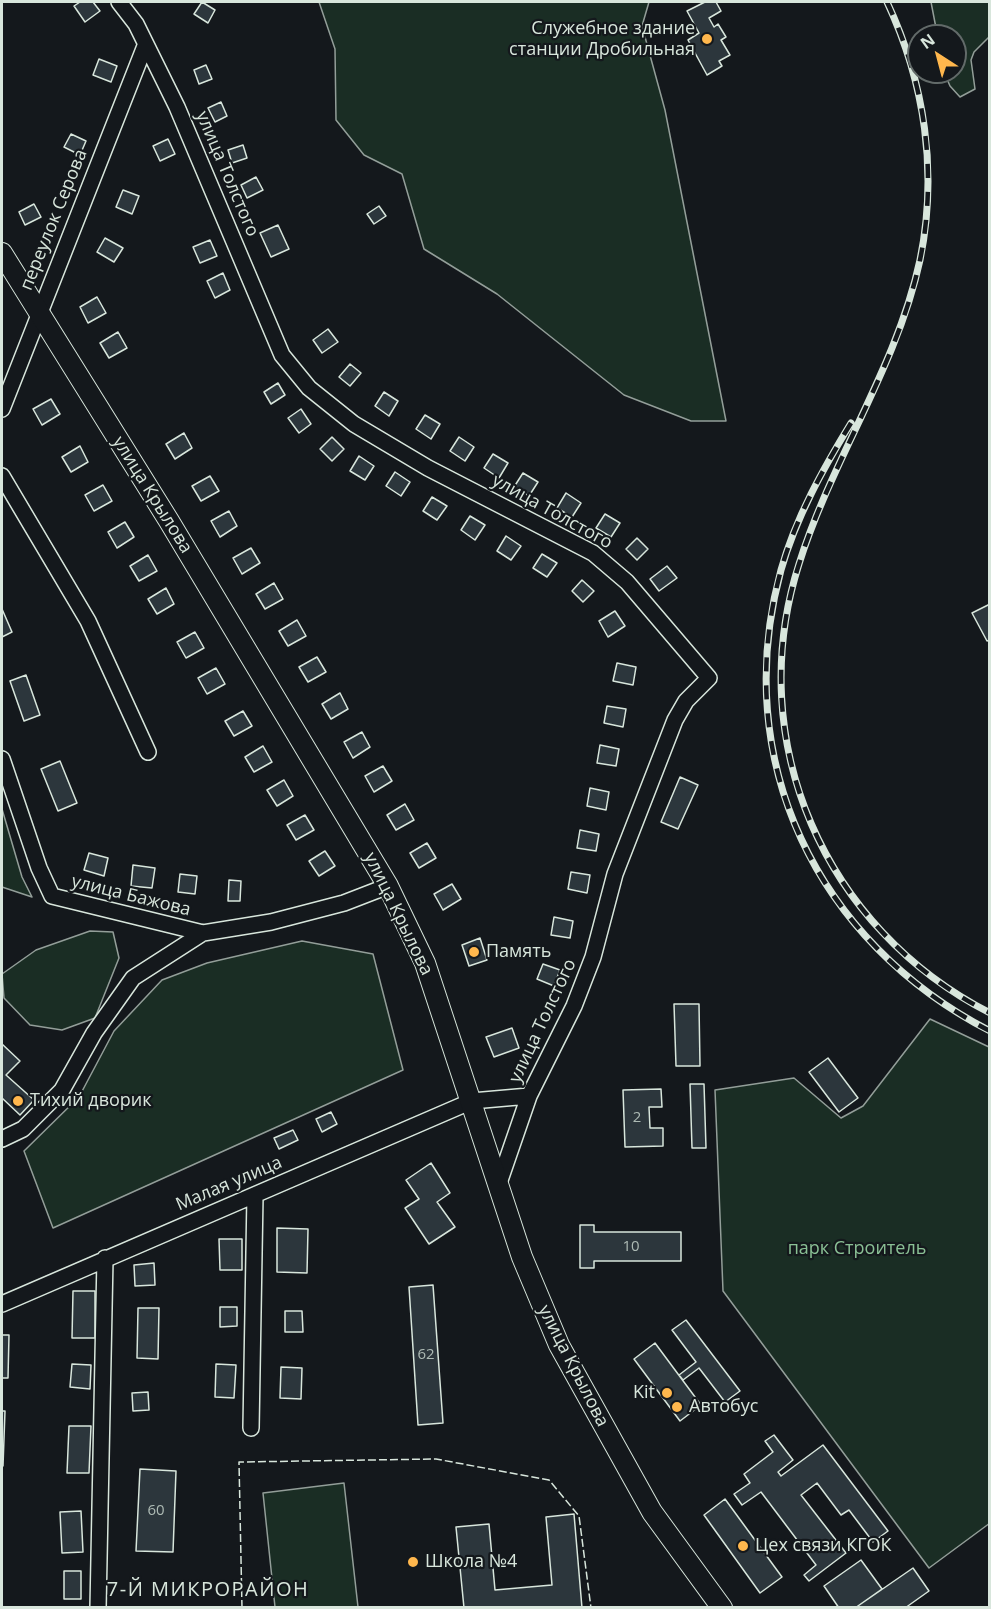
<!DOCTYPE html>
<html>
<head>
<meta charset="utf-8">
<style>
	body { margin:0 }
	#map { position:relative; width:991px; height:1609px; overflow:hidden; background:#14181c; font-family:"Open Sans",sans-serif }
	canvas { display:block }
	.frame { position:absolute; inset:0; border:3px solid #d8e6dc; pointer-events:none }
	.north { position:absolute; left:907px; top:24px; width:60px; height:60px; box-sizing:border-box; background:#14181c; border:2px solid #626a69; border-radius:50%; rotate:324deg; font-size:16px; font-weight:700; line-height:24px; text-align:center; color:#d8e6dc }
	.north::after { content:''; display:block; margin:auto; width:21px; height:27px; background:#ffb74d; clip-path:polygon(50% 0,100% 100%,50% 72%,0 100%) }
</style>
</head>
<body>
<div id="map">
<canvas width="991" height="1609"></canvas>
<div class="frame"></div>
<div class="north">N</div>
</div>
<script>
const ctx = document.querySelector('canvas').getContext('2d');
ctx.lineJoin = 'round';
function fill(path, color) { ctx.fillStyle = color; ctx.fill(path, 'evenodd'); }
function stroke(path, color, width, dash) { ctx.strokeStyle = color; ctx.lineWidth = width; ctx.lineCap = dash ? 'butt' : 'round'; ctx.setLineDash(dash || []); ctx.stroke(path); }
function write(font, color, halo, rows, align = 'center') {
  ctx.font = font + ' "Open Sans",sans-serif'; ctx.lineWidth = 4.5; ctx.setLineDash([]); ctx.textBaseline = 'middle'; ctx.strokeStyle = halo; ctx.fillStyle = color; for (const [text, x, y, turn = 0] of rows) {
    ctx.save(); ctx.translate(x, y); ctx.rotate((+turn || 0) * Math.PI / 180); ctx.textAlign = isNaN(turn) ? turn : align; if (halo) ctx.strokeText(text, 0, 0); ctx.fillText(text, 0, 0); ctx.restore();
  }
}
const green = new Path2D(`
	M319,2H649L642,26L665,110L726,421H691L624,395L497,294L424,249L402,174L364,155L336,120L335,49Z
	M931,2H989V37L974,52L971,60L975,89L960,97L950,86L944,72H955V36H935L936,28Z
	M2,809L22,877L32,897L2,887Z
	M90,931L113,932L119,958L95,1018L62,1030L30,1025L4,998L2,974L36,950Z
	M302,941L373,954L403,1070L53,1228L24,1151L79,1097L114,1031L162,980L207,963Z
	M930,1019L989,1047L990,1523L929,1568L723,1291L715,1090L794,1078L841,1118L863,1106Z
	M344,1483L358,1607H275L263,1493Z`);
fill(green, '#1a2d24');
stroke(green, '#939e99', 1.5);
const building = new Path2D(`
	M80,2H93L100,11L85,22L74,6Z
	M202,2L215,10L208,23L194,14Z
	M705,2H716L721,11L709,18L714,27L718,24L726,37L721,40L730,55L719,61L722,66L707,75L688,40L699,33L687,11Z
	M99,59L117,66L111,82L93,75Z
	M206,65L212,79L199,84L194,70Z
	M221,102L227,116L215,122L208,108Z
	M71,134L86,141L80,155L64,147Z
	M168,139L175,154L160,161L153,146Z
	M243,145L247,158L232,163L228,150Z
	M256,177L263,190L247,198L241,185Z
	M123,190L139,196L132,214L116,207Z
	M34,204L41,217L25,225L19,212Z
	M379,206L386,216L374,224L367,214Z
	M278,225L289,249L271,257L260,233Z
	M105,238L123,248L114,262L97,252Z
	M210,240L217,256L200,263L193,247Z
	M223,273L230,290L215,298L207,281Z
	M97,297L106,313L88,323L80,307Z
	M328,329L338,342L322,353L313,340Z
	M118,332L127,348L109,358L100,343Z
	M350,364L361,373L350,386L339,377Z
	M278,383L285,395L271,404L264,392Z
	M384,392L398,401L389,416L375,406Z
	M51,399L60,414L42,425L33,409Z
	M301,409L311,424L299,433L288,418Z
	M425,415L440,424L431,439L416,429Z
	M184,433L192,448L175,459L166,444Z
	M332,437L344,449L332,461L320,449Z
	M459,437L474,447L465,461L450,451Z
	M80,446L88,462L71,472L62,457Z
	M493,454L508,463L499,478L484,468Z
	M359,456L374,466L365,480L350,471Z
	M395,472L410,482L401,496L386,486Z
	M523,473L538,482L529,496L514,487Z
	M210,476L219,491L201,501L192,486Z
	M103,485L112,501L94,511L85,495Z
	M566,493L581,503L572,517L557,508Z
	M432,497L447,506L437,520L423,511Z
	M229,511L237,526L220,537L211,521Z
	M605,514L620,523L611,537L596,528Z
	M470,516L485,525L475,540L461,530Z
	M125,522L134,537L117,548L108,532Z
	M506,536L521,546L511,560L497,551Z
	M637,538L648,549L637,560L626,549Z
	M251,548L260,563L242,574L233,558Z
	M542,554L557,563L547,577L533,568Z
	M148,555L157,571L139,581L130,566Z
	M667,566L677,578L659,591L650,579Z
	M582,580L594,591L583,602L572,591Z
	M274,583L283,599L265,609L256,594Z
	M166,588L174,604L157,614L148,599Z
	M990,604V640L987,641L972,613Z
	M2,609L12,632L2,637Z
	M615,611L625,626L608,637L599,621Z
	M297,620L306,636L288,646L279,631Z
	M195,632L204,648L186,658L177,642Z
	M317,657L326,672L308,682L299,667Z
	M617,663L636,667L633,685L613,681Z
	M216,668L225,684L207,694L198,678Z
	M26,675L40,715L24,721L10,681Z
	M340,693L348,709L331,719L322,704Z
	M607,706L626,709L623,727L604,723Z
	M243,711L252,726L234,736L225,721Z
	M362,732L370,747L353,758L344,742Z
	M600,745L619,749L616,766L597,763Z
	M263,746L272,762L254,772L245,757Z
	M60,761L77,803L58,811L41,769Z
	M383,766L392,781L374,792L365,776Z
	M680,777L698,785L678,829L661,822Z
	M284,780L293,796L277,806L267,790Z
	M590,788L609,792L606,810L587,806Z
	M405,804L414,820L396,830L387,815Z
	M305,815L314,830L296,840L287,825Z
	M580,830L599,834L596,851L577,848Z
	M427,843L436,858L419,868L410,853Z
	M325,851L335,866L319,876L309,861Z
	M89,853L108,858L104,876L84,870Z
	M133,865L155,868L152,888L131,886Z
	M571,872L590,875L587,893L568,889Z
	M180,874L197,876L195,894L178,892Z
	M229,880L241,881L240,901H228Z
	M452,884L461,899L443,910L434,894Z
	M554,917L573,921L570,938L551,935Z
	M480,938L487,960L469,966L462,945Z
	M543,964L560,970L554,986L537,979Z
	M674,1004H699L700,1066H676Z
	M512,1028L519,1048L494,1057L486,1037Z
	M2,1044L20,1061L6,1075L34,1100L20,1115L2,1098Z
	M828,1058L858,1098L839,1112L809,1072Z
	M690,1084H704L706,1148H692Z
	M661,1089L662,1107H649L650,1128H663V1146L625,1147L623,1090Z
	M331,1112L337,1124L322,1132L316,1119Z
	M293,1130L298,1140L279,1149L274,1138Z
	M431,1163L450,1193L437,1202L455,1227L429,1244L405,1208L419,1199L406,1180Z
	M580,1225H594V1232H681V1261H594V1268H580Z
	M277,1228L308,1229L307,1273L277,1272Z
	M219,1239H242V1270H220Z
	M154,1263L155,1285L135,1286L134,1265Z
	M433,1285L443,1423L418,1425L409,1287Z
	M73,1291H95V1338H72Z
	M220,1307H237V1326L220,1327Z
	M138,1308H159L158,1359L137,1358Z
	M285,1311H302L303,1332H285Z
	M686,1320L740,1391L725,1402L699,1368L683,1380L679,1375L696,1362L672,1330Z
	M2,1335H9L8,1378H2Z
	M655,1343L701,1405L680,1421L634,1359Z
	M72,1364L91,1365L90,1389L70,1387Z
	M216,1364L236,1365L234,1398L215,1397Z
	M281,1367L302,1368L301,1399L280,1398Z
	M148,1392L149,1410L133,1411L132,1393Z
	M2,1411H5L3,1466H2Z
	M69,1426H91L89,1473H67Z
	M774,1435L793,1460L778,1472L781,1476L823,1445L888,1531L873,1542L849,1510L841,1515L817,1483L801,1495L846,1553L809,1581L804,1575L816,1565L761,1492L742,1505L734,1494L750,1483L744,1474L773,1452L765,1441Z
	M140,1469L176,1471L173,1552L136,1551Z
	M725,1499L782,1577L760,1593L704,1515Z
	M81,1511L83,1552L62,1553L60,1512Z
	M574,1514L582,1608H464L456,1527L489,1524L495,1590L552,1585L546,1517Z
	M861,1560L882,1589L855,1608H839L824,1586Z
	M913,1568L929,1591L905,1608H855Z
	M64,1571H81V1599H64Z`);
fill(building, '#2c363c');
stroke(building, '#d8e6dc', 1.5);
const minor = new Path2D(`
	M119,2L136,24L177,107L282,355L309,388L354,424L428,468L593,553L627,582L709,678L686,701L675,720L615,874L593,957L574,1006L529,1096L499,1183
	M2,409L145,46
	M2,476L88,621L148,752
	M2,759L39,868L52,896L203,933
	M2,1139L23,1129L62,1090L94,1033L133,978L203,933L271,922L344,903L388,886
	M2,1304L472,1101L529,1096
	M251,1428L255,1195
	M98,1608L105,1258`);
const major = new Path2D(`
	M2,253L169,521L388,886L425,963L522,1257L559,1345L652,1512L722,1608`);
stroke(minor, '#d8e6dc', 18);
stroke(major, '#d8e6dc', 22);
stroke(minor, '#14181c', 15);
stroke(major, '#14181c', 20);
const rail = new Path2D(`
	M887,2C925,83 938,172 920,260C897,367 831,461 799,564C742,742 825,929 990,1013
	M851,423C823,469 796,517 781,570C729,761 817,942 990,1031`);
stroke(rail, '#d8e6dc', 7);
stroke(rail, '#14181c', 4.5, [14]);
stroke(new Path2D(`
	M242,1608L239,1462L436,1459L549,1480L579,1516L591,1608`), '#d8e6dc', 1.5, [8, 3]);
for (const [x, y, r, color] of [
	[707,39,6,"#ffb74d"],
	[474,952,6,"#ffb74d"],
	[18,1101,6,"#ffb74d"],
	[667,1393,6,"#ffb74d"],
	[677,1407,6,"#ffb74d"],
	[743,1546,6,"#ffb74d"],
	[413,1562,6,"#ffb74d"]
]) { const dot = new Path2D(); dot.arc(x, y, r, 0, 2 * Math.PI); ctx.fillStyle = color; ctx.fill(dot); stroke(dot, '#14181c', 2); }
write('15px', '#adbab4', null, [
	["2",637,1118],
	["10",631,1247],
	["62",426,1355],
	["60",156,1511]
]);
write('18px', '#d8e6dc', '#14181c', [
	["Служебное здание",695,29,"right"],
	["станции Дробильная",695,50,"right"],
	["Память",486,952],
	["Тихий дворик",30,1101],
	["Kit",655,1393,"right"],
	["Автобус",689,1407],
	["Цех связи КГОК",755,1546],
	["Школа №4",425,1562]
], 'left');
write('18px', '#d8e6dc', '#14181c', [
	["улица Толстого",227,174,67],
	["переулок Серова",54,220,-68],
	["улица Крылова",152,495,58],
	["улица Толстого",552,512,29],
	["улица Бажова",131,896,14],
	["улица Крылова",398,914,64],
	["улица Толстого",543,1021,-65],
	["Малая улица",229,1184,-23],
	["улица Крылова",573,1366,63]
]);
write('18px', '#8ac095', '#14181c', [
	["парк Строитель",857,1249]
]);
ctx.letterSpacing = '1.5px';
write('20px', '#d8e6dc', '#14181c', [
	["7-Й МИКРОРАЙОН",208,1590]
]);
ctx.letterSpacing = '0px';
</script>
</body>
</html>
